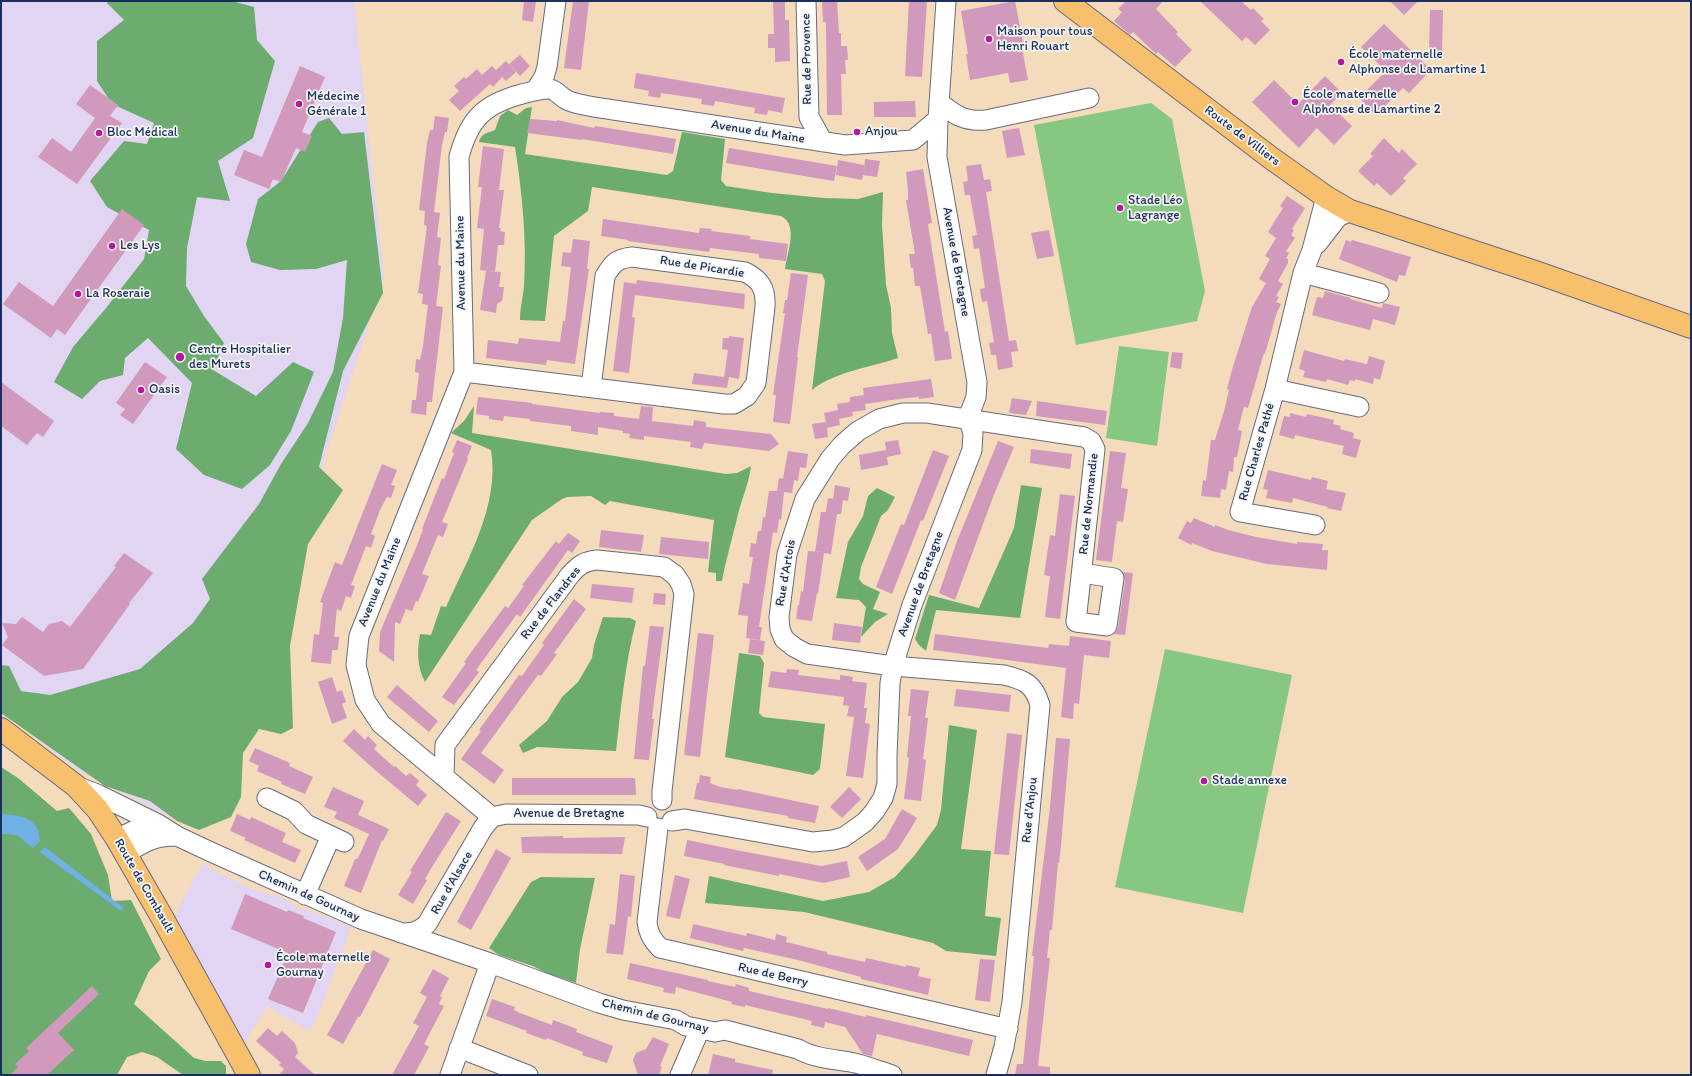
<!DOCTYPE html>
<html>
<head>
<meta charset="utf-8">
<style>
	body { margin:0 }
	#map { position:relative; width:1692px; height:1076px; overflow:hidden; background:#f3dbbb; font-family:Itim,sans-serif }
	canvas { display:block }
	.frame { position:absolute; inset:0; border:2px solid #1b2f5e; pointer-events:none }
</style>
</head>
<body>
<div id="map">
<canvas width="1692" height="1076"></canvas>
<div class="frame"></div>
</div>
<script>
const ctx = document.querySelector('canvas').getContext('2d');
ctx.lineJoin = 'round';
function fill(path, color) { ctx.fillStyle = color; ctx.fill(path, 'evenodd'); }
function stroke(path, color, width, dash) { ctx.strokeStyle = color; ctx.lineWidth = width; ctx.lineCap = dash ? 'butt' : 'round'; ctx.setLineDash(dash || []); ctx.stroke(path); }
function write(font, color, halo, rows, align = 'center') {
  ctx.font = font + ' Itim,sans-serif'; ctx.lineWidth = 3.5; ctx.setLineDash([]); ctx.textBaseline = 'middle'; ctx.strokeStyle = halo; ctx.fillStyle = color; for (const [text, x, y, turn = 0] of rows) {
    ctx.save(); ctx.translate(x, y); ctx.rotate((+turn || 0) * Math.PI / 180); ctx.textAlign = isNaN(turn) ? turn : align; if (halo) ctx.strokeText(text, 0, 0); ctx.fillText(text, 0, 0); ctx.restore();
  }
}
fill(new Path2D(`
	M1,1H354L384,277L332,436L194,829L78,770L1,712Z
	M203,863L215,871L250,888L290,901L291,905L302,910L306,909L351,927L323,1003L310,1032L267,1006L244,1044L172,920Z`), '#e2d4f3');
fill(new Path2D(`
	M1151,103L1172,119L1205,291L1197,321L1076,345L1034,125Z
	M1119,346L1169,352L1157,446L1106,438Z
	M1165,649L1292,675L1243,913L1115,887Z`), '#86c881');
fill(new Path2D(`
	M108,1H232L254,7L257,40L275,61L253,138L218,161L230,201L197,197L187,248L186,286L204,316L224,343L213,370L256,396L293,362L314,372L291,431L270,465L242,489L204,475L176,449L192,383L148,338L125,358L123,375L100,381L82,399L54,382L73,347L106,308L144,259L149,230L107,207L90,181L124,141L147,144L154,123L112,104L97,81V41L124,20L107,3Z
	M532,107L525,154L667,175L673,171L682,132L725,139L721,180L726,186L772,193L824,198L858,199L883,192L882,225L886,285L891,308L892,333L898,358C869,368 836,371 812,390L825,281L822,274L785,269C787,253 799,225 781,216L592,187L588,211L554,236L545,321L520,320C520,308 523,297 524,286C527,240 522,192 515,147L479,142C481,133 488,133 495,130L500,116L508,110L517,115L526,108Z
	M329,118L342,134L364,132L383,293L343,371L319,467L343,490L308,544L290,646L293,728L281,734L259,729L243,753L241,797L231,817L199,830L177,821L150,801L105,786L1,713V665L9,666L21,691L50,695L140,669L193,623L210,599L202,579L259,504L281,464L308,423L333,372L343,318L347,260L316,269L280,270L251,262L246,244L258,199L281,181L318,122Z
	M474,406L472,433L726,474L737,473L751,466C749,483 742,498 738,514C733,536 726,559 722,581H716V573L708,572L714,520L610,501L605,505L591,496L567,497L562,499L532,520L425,682C417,667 417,650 420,634L431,635L441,606L446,607C468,558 500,505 491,450L451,433L464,421Z
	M1021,485L1042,488L1020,618L936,610L926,651L919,645L915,639L929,595L979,608L1014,528Z
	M877,488L895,497L888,510L881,516L861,567L859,579L863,584L880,592L873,609L888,614L875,622L861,637L866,607L859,600L836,598L848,542L863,516L868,496Z
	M603,617L630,618L636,621C625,664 621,707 616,751L537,747L523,753L519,745L547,721L562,697L578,682L592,658L594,645Z
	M739,653L760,656L764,663L759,713L763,717L825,724L820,769L813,775L725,757Z
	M949,725L977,730L961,849L991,851L985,916L1001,918L996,956L946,951L933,943L804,912L705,903L709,876L823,901L869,892L895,877L914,856L937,825L941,810Z
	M1,767L18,778L57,811L69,808L91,834L108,875L112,901L131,900L161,959L149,971L134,1004L194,1058L206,1061H221L226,1066V1075H183L157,1057L142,1052L127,1057L117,1075H1Z
	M541,877L595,878L580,949L576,983L546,973L533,966L499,955L489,948L531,882Z`), '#6cac6f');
fill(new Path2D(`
	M1,814C20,815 39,817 40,841L33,848C17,837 23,834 1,834Z
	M45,847L124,908L121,911L40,852Z`), '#6fb1e4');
fill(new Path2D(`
	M524,1H536L533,22L522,20Z
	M573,1H589L581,70L564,68Z
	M773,1H785V20H789L790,61L775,62V48H768V34H774Z
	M822,1H837L839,33H841V46H847L848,60H845L846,74H841L842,115H827L826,22H823Z
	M909,1H927L922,77L905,76Z
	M1015,1L1024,47L1022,48L1028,80L1010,83L1008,73L970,80L966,54H968L961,11Z
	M1126,1H1163L1156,9L1178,32L1176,34L1192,50L1175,67L1158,52L1156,54L1133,32L1130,35L1114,21L1122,12L1118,9Z
	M1200,1H1241L1251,10L1253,8L1264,19L1261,21L1270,30L1255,45L1246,37L1242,41Z
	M1390,1H1418L1404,15Z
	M1430,10H1443L1442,54L1429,53Z
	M1384,24L1429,68V72L1409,93L1403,88L1376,115L1359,98L1386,71L1361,47Z
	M520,55L530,66L520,76L509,64Z
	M506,61L516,72L506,81L502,77L493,87L490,84L460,111L449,100L459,91L454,86L464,77L466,79L477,69L482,75L492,66L496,70Z
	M300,66L325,77L302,132L312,136L305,152L296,148L281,182L273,179L269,189L234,175L244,150L262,157Z
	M636,73L785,98L782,113L768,110L767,115L754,113L755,108L715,101L714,106L701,104L702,99L661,93L660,98L648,96L649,91L634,88Z
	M1325,76L1342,93L1330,105L1352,126L1334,145L1317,128L1299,148L1252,102L1274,80L1298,104Z
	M90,85L118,105L110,116L122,123L77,184L38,157L52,138L71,152L95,118L76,104Z
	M915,101L916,117H874V102Z
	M435,116L449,118L447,132H445L442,145L434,212L440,213L437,237L441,238L438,265L441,266L436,306L443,307L432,402H427L426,415L411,413L412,400H416L419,373L415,372L416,359L420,360L423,346L428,305L422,304L423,294L418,293L427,226L424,225L425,211L419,210L427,143L430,130H433Z
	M530,119L557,121V120L594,128L595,126L676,139L673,154L582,139V140L527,133Z
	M1019,128L1025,155L1007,158L1002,131Z
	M1384,138L1399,153L1402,149L1417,164L1403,178L1406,181L1391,196L1377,183L1374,186L1358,171L1373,156L1370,154Z
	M483,146L504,149L499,190H504L499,228H501L500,231L505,232L504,245H498L495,272L480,270L484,229L477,228L482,187H478Z
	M729,148L837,166L834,181L726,163Z
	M865,159L880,161L877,177L863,175L862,180L836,175L838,160L864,165V170Z
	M981,164L984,180L990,179L992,191L986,192L1009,341L1016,340L1018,351L1011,352L1013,367L998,370L996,355H991L990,348L989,343L994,342L987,301L982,302L981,296L980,289L985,288L979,248L974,249L972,236L977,235L970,195H965L963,182L968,181L966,166Z
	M923,169L932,223L928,224L930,237L945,332L948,331L952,359L935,361L931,334H928L920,286H915L913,268H911L909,254H915L906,200H908V190L906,172Z
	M1287,196L1305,208L1292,229L1294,230L1291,235L1295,238L1286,251L1289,253L1286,258L1288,259V263L1278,281L1283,284L1276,296L1279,297L1276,302L1281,304L1277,312L1265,354L1264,353L1248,408L1244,407L1238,430L1242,431L1237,457H1234L1233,472L1229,471L1226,490L1221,489L1220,498L1201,496L1203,480L1206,481L1211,440H1215L1224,411L1229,390L1227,389L1231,373L1252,307L1266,283L1259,279L1270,259L1265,256L1276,238L1268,232L1283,208L1280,206Z
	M122,209L144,225L65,335L57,329L51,338L3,304L19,282L53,306Z
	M603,219L699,233L700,228L712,229L711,231L750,236V239L788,244L786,261L759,258V254L710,248L709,252L628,241V240L601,236Z
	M1049,230L1054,256L1037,259L1031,233Z
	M573,239L590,241L587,269H589L575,364L547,360L546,365L486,358L488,340L518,344L519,338L560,342L563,321H565L571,267L561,266L563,252L571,253Z
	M1346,240L1351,242L1352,240L1411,257L1405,276L1399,275L1397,282L1339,259Z
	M486,271L501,272L499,287H504L502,301L497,304L496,313L480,310Z
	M791,273L808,275L797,357H798L790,424L773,422L776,395H773L785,313H783L785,300H787Z
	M637,280L745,294L744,309L635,295L632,317L635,318L629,373L613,371L624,282L636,284Z
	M1325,291L1351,298L1350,299L1382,308L1383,303L1400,307L1395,325L1373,319L1370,330L1312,315L1317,297L1323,298Z
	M729,336L744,338L739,379L729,377L727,388L692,384L694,373L724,377L728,350L722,349L723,338H729Z
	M1304,350L1344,361L1345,359L1367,364L1369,356L1385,361L1380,380L1374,378L1373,384L1355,379V381L1350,380L1348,385L1327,379L1326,382L1303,377L1305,371L1299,369Z
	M1172,352L1183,353L1181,369L1170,367Z
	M145,362L167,377L133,424L120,415L125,409L116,403Z
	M931,379L934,397L919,399V397L906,398L865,404L866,410L852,412L853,416L839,419L840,425L827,428L828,437L815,439L812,424L826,422L827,427L824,413L838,410L837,404L850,402V397L864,395V397L863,388Z
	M1,382L54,421L43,437L37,433L27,445L1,426Z
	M478,397L532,403V404L600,413V412L614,413V416L639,419L641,406L653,407L652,421L693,426L694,420L706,422V427L771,434L779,444L769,451L704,443L702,449L690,447L691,442L644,436V440L629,438L630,434L623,433V431L598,427V435L571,431V426L530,421V419L504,416L503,421L489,419V416L476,414Z
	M1012,398L1032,401L1026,415L1009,413Z
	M1037,401L1107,411L1105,425L1036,416Z
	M1290,413L1306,417L1307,414L1334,420L1333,424L1341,426L1340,429L1354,433L1353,438L1361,440L1356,458L1342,454L1344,446L1295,435L1294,439L1279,435L1284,416L1290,417Z
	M457,440L472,446L467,458L468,459L442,522L448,524L443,537L438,535L422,574L429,576L418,602L416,601L412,611L406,609L400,624L395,622L394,662L379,651L380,632L418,543L423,529H422L442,478L444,479L454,453L452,452Z
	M898,440L901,454L887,457L888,465L861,470L859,455L886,450L885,442Z
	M998,441L1014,447L993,497L955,600L939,593L957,541Z
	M1031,449L1072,454L1070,469L1030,463Z
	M933,450L949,456L923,521L921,520L892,594L876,587L901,524L904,525Z
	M788,451L808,454L806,468L800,467L798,481L794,480L792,493L784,492L781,520L779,519L777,533L773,532L761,613L759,627H762L760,640L746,638L748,616L738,615L743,583L749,584L753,557H749L751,543L756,544L758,531H761L763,517L765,518L769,491H777L779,478L786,479L783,478Z
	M1110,451L1126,453L1121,488L1128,489L1123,522L1117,521L1112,562L1096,560Z
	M382,464L397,470L391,485L395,486L391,498L387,497L380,510L371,534L375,536L371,548L366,546L351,585L355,586L351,598L346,596L341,611L337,609L334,637H339L338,650H332L331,664L311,662L314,634L319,635L323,603L320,602L335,562L342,565Z
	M1268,470L1311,480L1312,477L1328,481L1326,489L1346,493L1341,511L1327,508L1328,507L1293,498L1292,503L1266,498L1268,490L1263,489Z
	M835,485L850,488L848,501L843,500L841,514H837L831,554L824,553L818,594L817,593L812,621L796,619L798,605H799L801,591L803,592L808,551L822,552H815L821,512H826L828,498L841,500L833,499Z
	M1060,494L1075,496L1060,619L1045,617L1050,576L1044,575L1050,535L1055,536Z
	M1194,518L1215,527V525L1228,530L1256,537L1297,544V542L1323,544L1322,550H1328L1327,570L1267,564L1212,551L1192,543L1191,545L1178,538L1187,521L1191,523Z
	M601,530L644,535L641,552L599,547Z
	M568,533L580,541L572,553L568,550L520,617L517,614L476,670L479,672L454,705L442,697L466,663L464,662L505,606L508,608L524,586L522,585L556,541L559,544Z
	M661,537L709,542L708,559L659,554Z
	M124,553L153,573L129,603L130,604L83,669L44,676L2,645L8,637L2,623L16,624L22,617L43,632L49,624L62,621L70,627L116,567L114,566Z
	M1122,572L1133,573L1125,635L1114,634L1118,628L1125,580Z
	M592,584L634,588L632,603L590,598Z
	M654,593L666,594L665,605L653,604Z
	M574,599L586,609L554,653L557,654L541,676L538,675L481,753L504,770L494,784L461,759L481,731L479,730L519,675L522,676L544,645L542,643Z
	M834,623L862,627L860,643L832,640Z
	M650,626L664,627L654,701L652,719H654L649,760L634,759L643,666H645Z
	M698,633L714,635L700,757L684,755Z
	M935,634L1048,648L1049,644L1069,646L1070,636L1111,641L1109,658L1084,655L1079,704L1074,703L1073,719L1061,717L1066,668L933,650Z
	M750,639L765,641L763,655L748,653Z
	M787,669L799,670L798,675L840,680V675L853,677L852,681L867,683L864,708H867L865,723L870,724L863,778L846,776L854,717L847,716L849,706L843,705L844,697L768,687L771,671L786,673Z
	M332,677L337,692L342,690L346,702L342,704L347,718L332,724L318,682Z
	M397,685L438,721L429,732L387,697Z
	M911,689L929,691L925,718H928L923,759L926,760L921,801L904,799L909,758L907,757L911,716H908Z
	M956,689L1011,695L1009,712L954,706Z
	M354,729L365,740L368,736L377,745L374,749L394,767L395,766L406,776L410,773L419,781L416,785L427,795L418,806L375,770L343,741Z
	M1007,733L1022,735L1009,855L994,854Z
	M1056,738L1070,739L1061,846L1059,863H1058L1052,930H1050L1047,958H1050L1038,1066L1050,1067V1075H1015L1017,1064H1025H1023L1034,956H1032L1050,807Z
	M255,748L290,763L289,766L313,777L305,794L281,784L282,782L257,771L259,766L249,761Z
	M700,775L711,777L710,783L720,787L738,790V789L819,806L815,823L788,818V816L694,799L697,783H699Z
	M512,778H635L636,795H512Z
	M333,787L364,801L358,815L389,829L383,841L382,840L361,893L344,886L355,859H357L360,854L369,834L334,818L337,812L324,807Z
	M849,787L861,799L842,818L830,807Z
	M902,809L917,818L910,830L898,849L867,871L858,857L885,839Z
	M446,812L461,821L432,867L425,879L427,880L413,904L398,895L412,872L410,871Z
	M237,814L250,820L251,817L286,833L282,842L301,850L295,863L244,840L246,838L230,831Z
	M563,836V838L625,837L622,854L522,853L521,837Z
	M687,840L741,851L821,866L847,861L850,877L824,883L779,874V876L724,865L725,864L684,856Z
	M496,849L511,858L471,930L457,922Z
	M620,874L635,876L631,917L628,916L623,955L606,953L610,924L615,925Z
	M675,875L690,879L680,919L666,916Z
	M245,894L287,912L288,910L304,916L303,918L336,932L303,1013L268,999L288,953L231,929Z
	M693,924L746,936L747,933L775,940L776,934L787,937L786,942L827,952V954L865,962L866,958L906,967V965L920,968L918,976L931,979L928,995L861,979V977L798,960L744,948L743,951L690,938Z
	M373,950L390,959L360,1017H358L343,1044L327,1035Z
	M980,959L995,960L990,1002L975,1000Z
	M630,963L708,980V981L735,987L736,984L749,988V991L788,1000L828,1009V1008L866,1017V1015L973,1040L969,1056L877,1034L872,1056L863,1054L845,1027L825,1022L824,1028L811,1025L812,1021L745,1005V1007L731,1004L732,1002L676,987L675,994L663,992L664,988L627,979Z
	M433,969L449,978L440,996L442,997L439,1004L444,1006L424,1044L429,1047L414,1075H392L419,1026L413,1023L427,997L420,993Z
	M92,986L99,994L58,1033L74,1050L47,1075H10L18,1067L15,1064L29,1051L26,1048Z
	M492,999L515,1007L514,1010L520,1013L552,1025L553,1020L577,1029L576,1032L613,1046L607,1063L582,1055L583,1052L547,1038L546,1040L526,1033L527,1031L486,1016Z
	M268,1028L277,1036L282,1031L295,1043L298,1053L295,1057L315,1075H279L284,1069L279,1065L281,1063L256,1041Z
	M653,1037L669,1044L660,1066L662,1067L659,1075H638L633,1060L636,1053L646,1049Z
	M713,1054L735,1059V1062L773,1070L772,1075H708Z`), '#d199bc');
const minor = new Path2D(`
	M806,1L809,117L823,142
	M535,91L544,77L547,67L556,1
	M939,102C954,115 965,122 986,120L1089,98
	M1317,244L1338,217L1350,211
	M1303,273L1379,293
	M464,372L724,404H734L747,396L756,383L765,307C766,289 761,280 745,272L632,257C616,259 613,263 605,276L591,387
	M1275,389L1359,407
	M1315,525L1240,512L1275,389L1303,273L1312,250L1326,197
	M444,776L445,745L570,575C578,566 584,561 597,560L664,567L675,575L681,584L684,594L662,791V800
	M76,786L97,794L158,824L177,836L211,852L361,919L490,963L599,1003L623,1010L676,1020L686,1026L715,1032L725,1030L798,1049C813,1058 832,1059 850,1062C862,1064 880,1071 892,1075
	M267,798L294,811L306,824L344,842
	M492,817L381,724L365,700L356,665L359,636L464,372L459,157C469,119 484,104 522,94C530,92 540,89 549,89C555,89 561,97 567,100C575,104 585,105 594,107L845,145L913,140L938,119
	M492,817L506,814L639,815L647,817
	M672,821L685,819L813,842L833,840L844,837L865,822L874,812L883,798L887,784V756L890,683L893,666L912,605L972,450L973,433L968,418L976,397L977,382L937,157L938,119L946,1
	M658,828L647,922C648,933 652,940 660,948L1008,1029
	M117,839L145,825L158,824
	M125,854C145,842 153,836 177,836
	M305,895L331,836
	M401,933C412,933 418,932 427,924L483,828L492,817
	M459,1048L528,1075
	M450,1075L490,963
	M680,1075L700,1029
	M996,1075L1004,1047L1012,1002L1040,705C1034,684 1025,680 1004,675L893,666L807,654L794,647L784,639L780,629L779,617L787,554L805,499L830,459L842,445L858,431L879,419L903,413H927L1084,437L1091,441L1095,449L1076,622L1107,626L1114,578L1082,573`);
const major = new Path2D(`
	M1065,1L1271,158L1326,197L1350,211L1538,273L1691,327
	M1,729L76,786L98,810L117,839L163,919L249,1075`);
stroke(minor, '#676b7f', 21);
stroke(major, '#676b7f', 24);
stroke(minor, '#fff', 19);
stroke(major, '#f8bf6c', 22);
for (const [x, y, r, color] of [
	[989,39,4,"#b5179e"],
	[1341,62,4,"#b5179e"],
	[1295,102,4,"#b5179e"],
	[299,104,4,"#b5179e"],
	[857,132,4,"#b5179e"],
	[99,133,4,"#b5179e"],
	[1120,208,4,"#b5179e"],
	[112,246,4,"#b5179e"],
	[78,294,4,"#b5179e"],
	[180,357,5,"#b5179e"],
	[141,390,4,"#b5179e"],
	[1204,781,4,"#b5179e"],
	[268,965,4,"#b5179e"]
]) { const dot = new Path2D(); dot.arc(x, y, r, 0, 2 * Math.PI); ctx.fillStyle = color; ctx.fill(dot); stroke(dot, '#f6f6f2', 1.5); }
write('13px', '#1b2f5e', '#f6f6f2', [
	["Maison pour tous",997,32],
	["Henri Rouart",997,47],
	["École maternelle",1349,55],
	["Alphonse de Lamartine 1",1349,70],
	["École maternelle",1303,95],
	["Alphonse de Lamartine 2",1303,110],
	["Médecine",307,97],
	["Générale 1",307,112],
	["Anjou",865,132],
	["Bloc Médical",107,133],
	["Stade Léo",1128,201],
	["Lagrange",1128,216],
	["Les Lys",120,246],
	["La Roseraie",86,294],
	["Centre Hospitalier",189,350],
	["des Murets",189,365],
	["Oasis",149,390],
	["Stade annexe",1212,781],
	["École maternelle",276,958],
	["Gournay",276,973]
], 'left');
write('13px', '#1b2f5e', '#f6f6f2', [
	["Rue de Provence",807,59,-91],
	["Avenue du Maine",758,132,9],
	["Route de Villiers",1242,136,37],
	["Avenue de Bretagne",956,262,80],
	["Avenue du Maine",461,263,-91],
	["Rue de Picardie",702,267,9],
	["Rue Charles Pathé",1257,452,-74],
	["Rue de Normandie",1089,504,-84],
	["Rue d'Artois",786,573,-80],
	["Avenue du Maine",380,582,-68],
	["Avenue de Bretagne",921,584,-70],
	["Rue de Flandres",551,603,-52],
	["Rue d'Anjou",1030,810,-84],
	["Avenue de Bretagne",569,814],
	["Rue d'Alsace",452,883,-60],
	["Route de Combault",144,886,60],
	["Chemin de Gournay",309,896,24],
	["Rue de Berry",773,975,13],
	["Chemin de Gournay",655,1016,14]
]);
</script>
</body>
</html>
